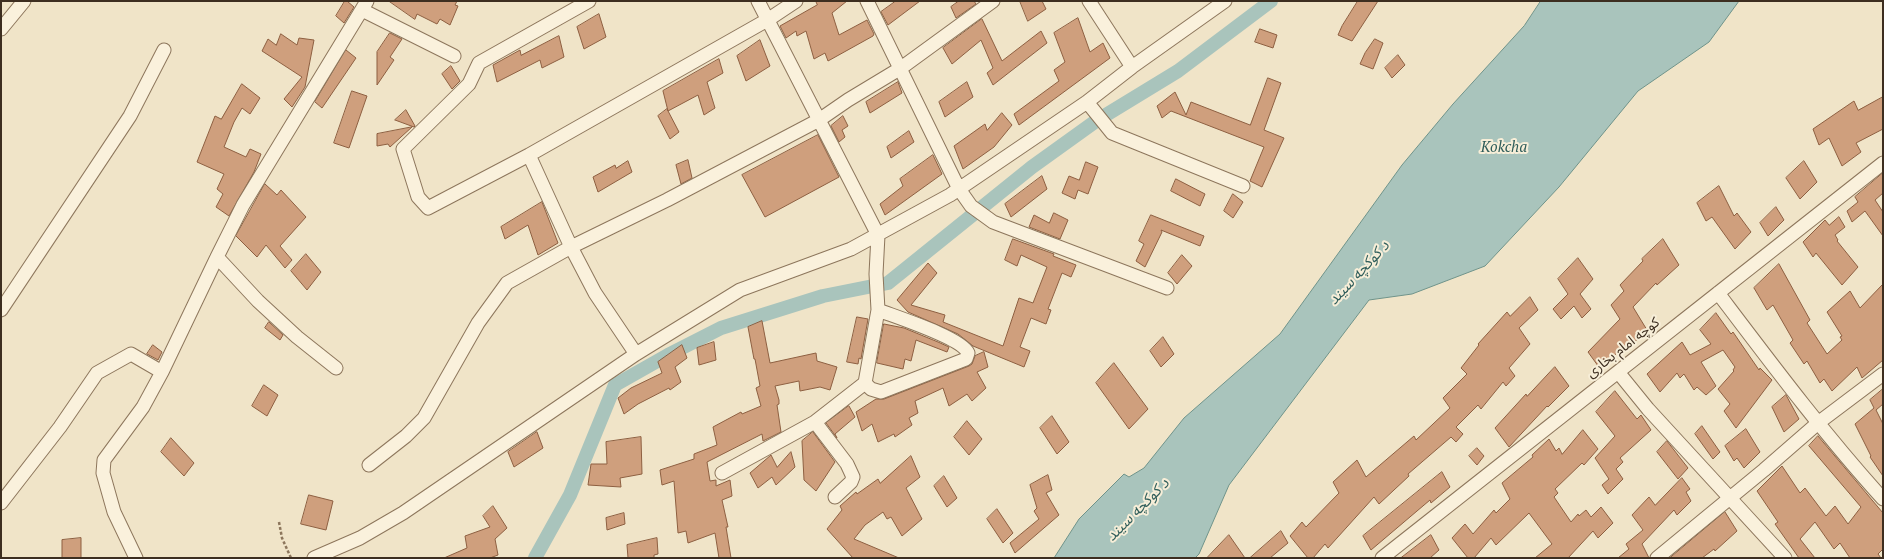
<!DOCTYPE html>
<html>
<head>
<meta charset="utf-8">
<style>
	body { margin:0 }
	#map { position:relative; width:1884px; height:559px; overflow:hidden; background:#f0e4c8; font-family:"PT Serif",serif }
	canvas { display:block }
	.frame { position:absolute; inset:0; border:2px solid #3d2e20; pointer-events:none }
</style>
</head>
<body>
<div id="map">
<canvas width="1884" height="559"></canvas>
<div class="frame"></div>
</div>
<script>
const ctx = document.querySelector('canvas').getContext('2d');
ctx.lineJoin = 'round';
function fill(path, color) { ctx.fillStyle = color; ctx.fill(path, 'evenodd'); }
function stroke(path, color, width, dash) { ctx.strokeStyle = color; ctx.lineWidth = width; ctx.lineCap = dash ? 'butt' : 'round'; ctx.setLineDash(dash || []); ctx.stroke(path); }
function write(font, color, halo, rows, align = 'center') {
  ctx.font = font + ' "PT Serif","Noto Sans Arabic",serif'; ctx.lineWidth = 4; ctx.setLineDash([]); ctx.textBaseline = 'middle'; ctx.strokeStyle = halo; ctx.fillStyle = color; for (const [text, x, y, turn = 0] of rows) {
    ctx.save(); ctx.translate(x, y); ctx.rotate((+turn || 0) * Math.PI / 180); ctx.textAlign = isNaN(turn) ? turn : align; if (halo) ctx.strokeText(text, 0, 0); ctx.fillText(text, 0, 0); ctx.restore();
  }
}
const water = new Path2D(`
	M1541,1H1739L1709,42L1638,91L1559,187L1485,266L1412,294L1369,300L1229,485L1199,554L1195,558H1054L1079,519L1124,474L1129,477L1144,468L1184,418L1280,334L1402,165L1453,104L1524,26Z`);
fill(water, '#a9c4bc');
stroke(water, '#6f938a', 1);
stroke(new Path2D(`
	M535,558L570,495L615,385L668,355L721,328L823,296L888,283L1032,167L1096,121L1178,71L1271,1`), '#a9c4bc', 14);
const building = new Path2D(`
	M345,1H347L354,7L344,23L336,16Z
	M389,1H457L455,5L458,6L450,25L440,19L437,24L417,14L415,19Z
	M816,1H847L832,13L839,35L867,20L874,34L873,36L828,61L825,53L814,59L806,31L797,36L796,31L786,38L780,26L817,5Z
	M896,1H920L888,25L881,12Z
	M959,1H974L976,4L956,18L951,7Z
	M1020,1H1042L1046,9L1028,21Z
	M1358,1H1378L1352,41L1338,35L1342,26Z
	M599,14L606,37L584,49L577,27Z
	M1078,18L1090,52L1103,43L1110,58L1019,125L1014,114L1059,81L1054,70L1065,62L1054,33Z
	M982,19L1002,61L1041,31L1047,43L993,85L987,73L993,68L981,40L952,64L943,48Z
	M1260,29L1277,35L1273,48L1255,42Z
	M390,33L402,39L390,57L394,60L377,85V52Z
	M281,34L297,45L299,38L314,40L305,87L292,107L284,99L302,77L262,51L268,39L276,45Z
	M559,36L564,57L542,68L540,60L497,82L493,65L520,50L521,55Z
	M1375,39L1383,43L1373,69L1360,64L1365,53Z
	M760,40L770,66L746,81L737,56Z
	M346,50L356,58L322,108L315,102Z
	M1398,55L1405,65L1392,78L1385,68Z
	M719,59L723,73L707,82L715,108L704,115L698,95L668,111L663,91Z
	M451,66L460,81L452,89L442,74Z
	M1268,78L1281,83L1264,130L1284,138L1262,187L1250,181L1264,147L1171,111L1162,118L1157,106L1175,92L1186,115L1191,102L1250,125Z
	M898,82L902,93L870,113L866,102Z
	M967,82L973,97L945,117L939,102Z
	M242,84L260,98L250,114L242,108L234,122L224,147L246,157L250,149L261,154L254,172L229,216L216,207L223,194L217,189L224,174L197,162L215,116L221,119Z
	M352,91L367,96L349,148L334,143Z
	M1883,97V129L1856,143L1861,152L1842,166L1829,138L1819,145L1813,129L1854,101L1858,110Z
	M667,109L679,132L670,139L658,116Z
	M406,110L415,126L414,127L395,120Z
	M1002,113L1012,125L994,147L963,169L954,146L985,124L987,130Z
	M843,116L848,126L842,130L845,137L839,142L831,126Z
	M412,127L390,147L388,144L377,146V134Z
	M909,131L914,142L891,158L887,147Z
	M818,135L839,177L765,217L742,175Z
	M933,155L942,174L885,215L880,204L903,186L900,179Z
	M688,160L692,178L681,184L676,165Z
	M628,161L632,172L598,192L593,177L615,165L616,168Z
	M1804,161L1817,182L1800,199L1786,178Z
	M1086,162L1098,167L1088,194L1078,190L1075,199L1062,193L1069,176L1079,180Z
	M1883,173V193L1875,200L1883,212V236L1865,211L1852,222L1847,211L1858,202L1855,197Z
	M1042,176L1047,189L1011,217L1005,204Z
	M1176,179L1205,194L1200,206L1171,191Z
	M265,184L277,195L281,190L306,217L280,246L292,260L285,268L266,245L257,257L236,236Z
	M1719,186L1734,216L1737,213L1751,232L1735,249L1712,217L1706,221L1697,203Z
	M1233,194L1243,202L1233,218L1224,211Z
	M542,202L558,243L538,255L528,225L505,239L501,227Z
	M1776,207L1784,220L1768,236L1760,223Z
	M1054,213L1068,220L1060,239L1029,227L1034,215L1049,223Z
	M1151,215L1204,236L1200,246L1161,230L1162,232L1145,267L1136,261L1144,244L1139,241Z
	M1839,217L1845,227L1835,235L1838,240L1837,241L1858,267L1842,285L1816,253L1813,257L1803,242L1825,220L1829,225Z
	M1013,239L1054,254L1053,256L1076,265L1071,277L1062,273L1048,309L1051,310L1046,324L1031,318L1020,347L1030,351L1024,367L973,346L958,334L908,312L897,300L928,263L937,273L911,305L945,315L943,322L1003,346L1019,298L1033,303L1047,267L1021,255L1017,266L1005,260Z
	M1663,239L1679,265L1657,285L1656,283L1633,307L1647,330L1627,349L1624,345L1601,370L1588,352L1620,319L1611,305L1624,291L1620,285L1643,261L1642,259Z
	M306,254L321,272L307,290L291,271Z
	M1182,255L1192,266L1177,284L1168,273Z
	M1578,258L1593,279L1580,294L1591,309L1582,318L1574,306L1561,319L1553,309L1568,294L1558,279Z
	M1779,264L1810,320L1807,323L1827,354L1842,340L1840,337L1842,336L1827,312L1850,291L1860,308L1883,284V360L1862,378L1857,367L1832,391L1824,379L1820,383L1807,361L1804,364L1790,343L1793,340L1773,305L1767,310L1754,288Z
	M1530,297L1538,310L1519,328L1530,344L1509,368L1515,376L1506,386L1503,382L1481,409L1478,405L1456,427L1463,434L1456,442L1451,437L1408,474L1409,476L1379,504L1374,497L1328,548L1325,544L1313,558H1308L1290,536L1302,522L1306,527L1339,493L1333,482L1357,460L1366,477L1414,436L1416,440L1450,408L1443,398L1467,374L1461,368L1479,345L1478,344L1507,312L1510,316Z
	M1716,313L1731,334L1733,332L1759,370L1760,368L1772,380L1736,428L1724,411L1730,404L1718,389L1734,371L1733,370L1735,367L1723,350L1701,362L1716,386L1706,395L1697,387L1694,390L1684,374L1680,378L1677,373L1660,392L1647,374L1682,342L1690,355L1711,344L1700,330Z
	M857,317L868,319L861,359L859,358L858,364L847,362Z
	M762,321L770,363L816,353L817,361L837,367L830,390L820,387L800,391L799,381L775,386L779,400V404L777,405L781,432L763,441L762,434L707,462L710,481L716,480V486L730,480L732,496L722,500L728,527H726L731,558H719L715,533L688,543L686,531L678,533L674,481L662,485L660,470L694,459V454L717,445L713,427L741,412L742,414L761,406L756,388L760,386L755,359H754L748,327Z
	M269,322L283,335L280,340L265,328Z
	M884,324L904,328L938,342L949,347L947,352L916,340L911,361L905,359L903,369L877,363Z
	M1163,337L1174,354L1161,367L1150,351Z
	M714,342L716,360L699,365L697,348Z
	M153,345L162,352L158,360L147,354Z
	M682,345L687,358L675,367L681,382L670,390L669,388L638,404L624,414L618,398L631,388L662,373L658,362Z
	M984,352L988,367L977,372L986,388L972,401L967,394L949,406L943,388L915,401L918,413L909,418L912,425L895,437L894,434L878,442L872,424L862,431L856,412L876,399H884L969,366L972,364L975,356Z
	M1114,363L1148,409L1129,429L1096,383Z
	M1555,367L1569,386L1548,407L1547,406L1509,447L1495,428L1526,394L1527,396Z
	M264,385L278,395L267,416L252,406Z
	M1883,389V404L1876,410L1883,424V476L1870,457L1871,456L1855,424L1874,408L1870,400Z
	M1615,391L1637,419L1641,415L1651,430L1620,458L1623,462L1616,469L1623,479L1608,494L1602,485L1609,479L1595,458L1615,436L1596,412Z
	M1786,395L1799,419L1784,432L1772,407Z
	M849,406L855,417L835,434L837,438L826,423Z
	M1052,416L1069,442L1057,454L1040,428Z
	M967,421L982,439L969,455L954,437Z
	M1702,426L1720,452L1713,459L1695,434Z
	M1746,429L1760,452L1744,468L1737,458L1734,461L1725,446Z
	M1583,430L1598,449L1584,465L1582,463L1555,489L1558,493L1554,497L1571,522L1578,514L1579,516L1586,510L1591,517L1601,507L1613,523L1598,538L1593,531L1568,558H1535L1552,544L1529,513L1496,545L1491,538L1474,558H1468L1452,538L1465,524L1473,534L1494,510L1496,513L1510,499L1502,483L1533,457L1532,455L1549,439L1556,451L1559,448L1562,454Z
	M537,432L543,448L514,467L508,452Z
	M813,432L835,462L816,491L804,480L802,441Z
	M1818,436L1883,513V549L1878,554L1881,558H1850L1840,543L1834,549L1815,522L1800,539L1815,558H1799L1775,524L1778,522L1757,491L1782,466L1800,493L1805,488L1826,516L1835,506L1848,524L1861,507L1809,446Z
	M641,437L642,474L620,478L621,487L588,485L591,464H607L606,442Z
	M171,438L194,463L184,476L161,452Z
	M1667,441L1688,468L1678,479L1657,452Z
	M1477,448L1484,456L1477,465L1469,456Z
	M791,452L795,467L776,485L772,477L758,488L750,473L771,455L777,467Z
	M911,456L920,477L906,488L922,519L902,536L891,517L887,519L883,512L865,525L854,539L899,558H853L827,529L842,510L840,506L856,492L857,494L878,479L880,483Z
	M1442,472L1450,487L1431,503L1430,500L1371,550L1363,536Z
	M1048,475L1052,490L1046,493L1059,515L1015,553L1010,543L1039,519L1034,511L1037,508L1030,485Z
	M944,476L957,498L947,507L934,486Z
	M1682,478L1690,489L1686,492L1691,501L1677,515L1674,510L1642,544L1649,558H1618L1629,549L1626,544L1643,530L1632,515L1649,497L1655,505Z
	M309,495L333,501L326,530L301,524Z
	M493,506L507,528L495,539L498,555L490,558H444L467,548L465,536L490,527L483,516Z
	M997,509L1013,533L1003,543L987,519Z
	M1725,512L1737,531L1715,551L1714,549L1702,558H1670Z
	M624,513L625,524L607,530L606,518Z
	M1281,531L1288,543L1270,558H1250Z
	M1229,535L1245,558H1207Z
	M1431,535L1439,550L1430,558H1401Z
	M81,538V558H62V540Z
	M657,538L658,554L654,555V558H628L627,545Z`);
fill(building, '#cf9f7d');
stroke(building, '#8d5f41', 1);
const minor = new Path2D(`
	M589,1L479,63L469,84L403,149L418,197L428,208L529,155L769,19L796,1
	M867,1L959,189L971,206L993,222L1167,288
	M1089,1L1132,67
	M362,10L454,56
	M1,29L24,1
	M1087,102L1112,133L1243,186
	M529,155L571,247L595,293L636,354
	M217,257L258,301L297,337L336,368
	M1718,293C1771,363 1824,434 1883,499
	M1,310L130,116L164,50
	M1618,372L1648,409L1785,558
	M865,383L871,389L881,392L966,359L968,353C962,338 896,317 878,310
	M815,422L847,464L853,477L851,482L835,497
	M369,465L406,436L424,418L478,323L507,283L571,247L667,200L819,120L848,100L901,68L993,1
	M722,473L815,422L865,383L878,310L876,274L878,235L758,1
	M1,503L60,427L97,373L131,354L162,372
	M136,558L114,512L103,473L104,460L143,407L162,372L217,257L243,205L367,1
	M314,558L360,538L403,513L636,354L740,290L851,249L950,195L1087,102L1132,67L1225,1
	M1382,558L1883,163
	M1657,558L1764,470L1818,423L1883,374`);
stroke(minor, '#8d765c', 15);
stroke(new Path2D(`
	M279,522L282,538L291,558`), '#8d765c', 2.5, [3, 2]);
stroke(minor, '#faf1dc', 13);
write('14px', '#3d2e20', '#f7eed8', [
	["کوچه امام بخاری",1623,348,-38]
]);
write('italic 15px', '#2f5d5a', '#f7eed8', [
	["Kokcha",1504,148],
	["د کوکچه سیند",1359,273,-47],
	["د کوکچه سیند",1138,510,-45]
]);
</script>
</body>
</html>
